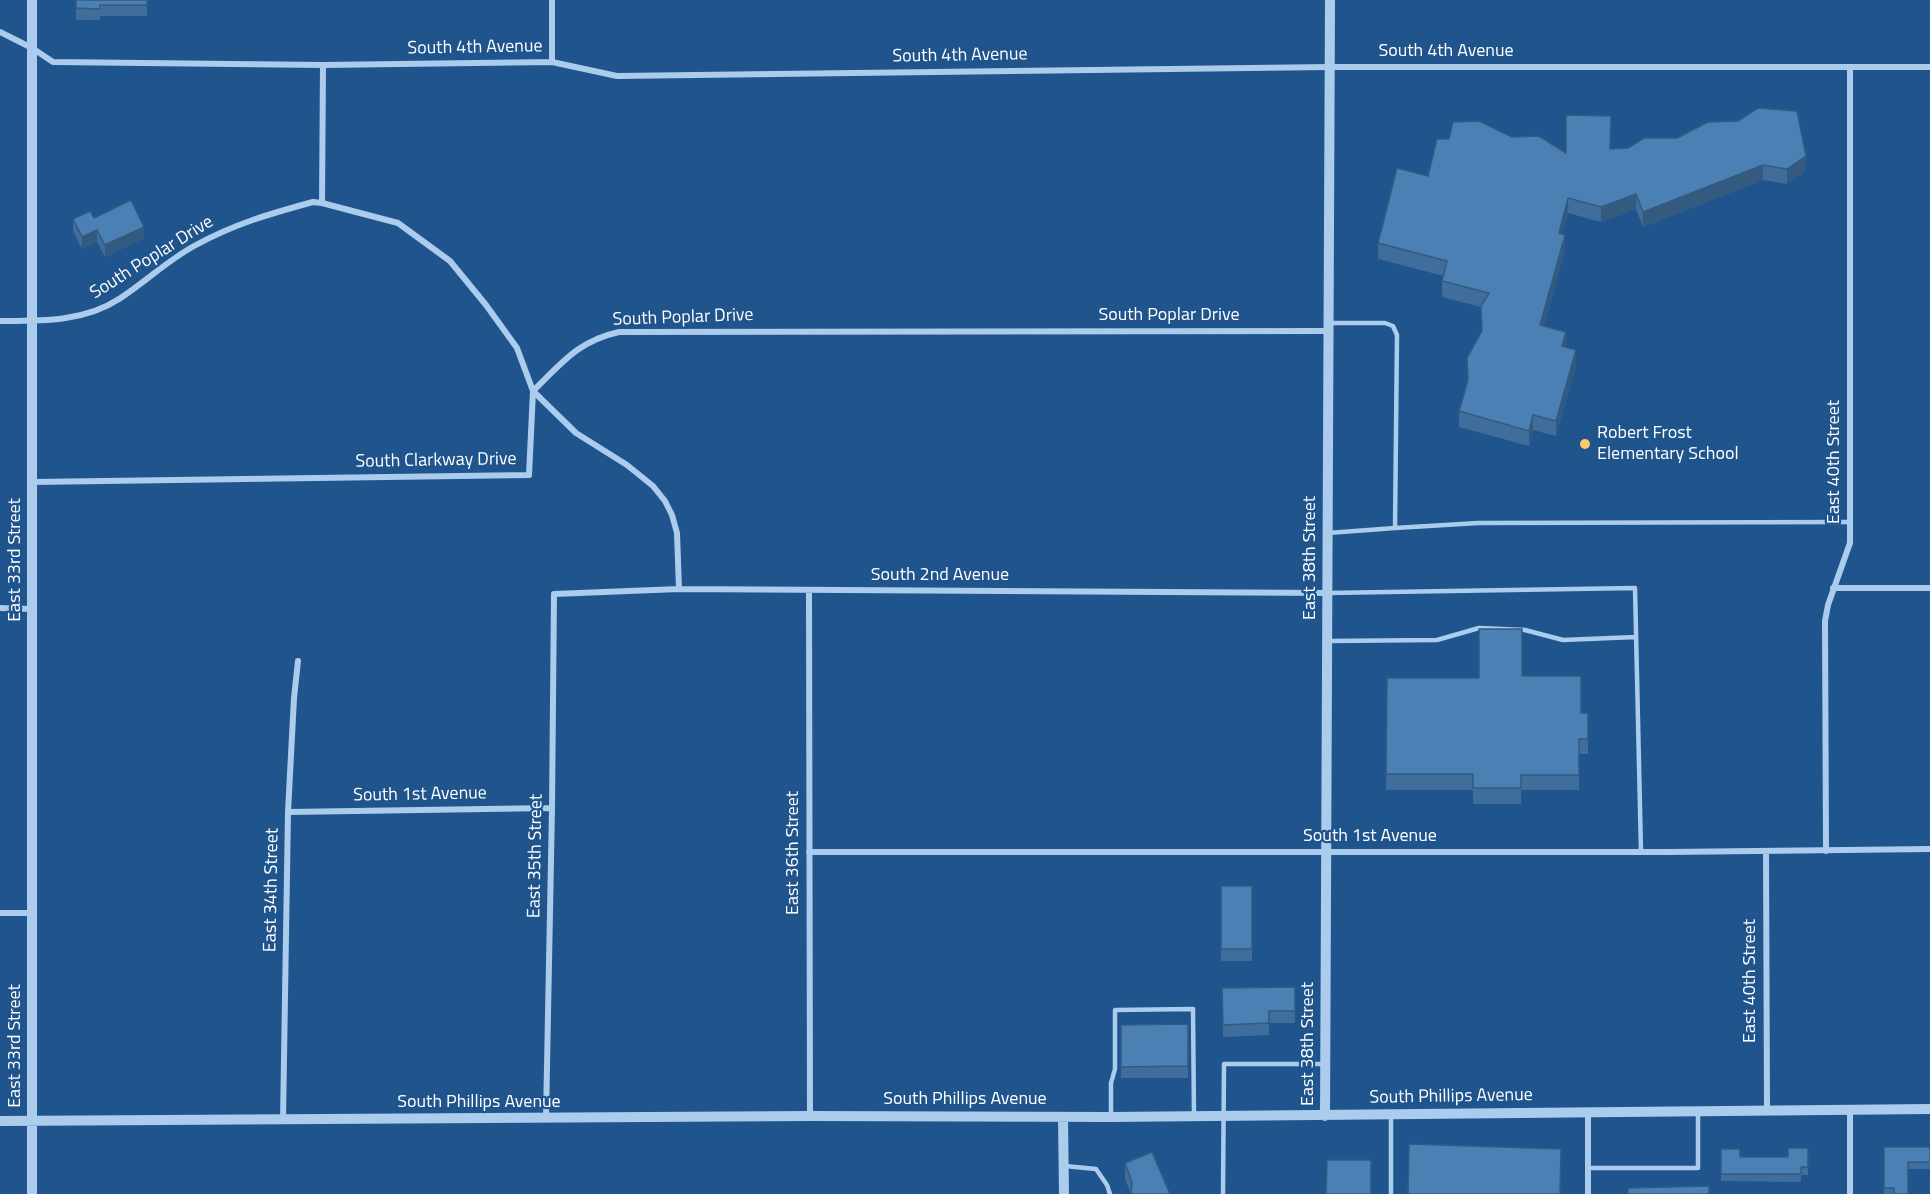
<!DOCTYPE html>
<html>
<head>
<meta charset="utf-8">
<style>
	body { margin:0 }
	canvas { display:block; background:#1f548c }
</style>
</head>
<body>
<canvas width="1930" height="1194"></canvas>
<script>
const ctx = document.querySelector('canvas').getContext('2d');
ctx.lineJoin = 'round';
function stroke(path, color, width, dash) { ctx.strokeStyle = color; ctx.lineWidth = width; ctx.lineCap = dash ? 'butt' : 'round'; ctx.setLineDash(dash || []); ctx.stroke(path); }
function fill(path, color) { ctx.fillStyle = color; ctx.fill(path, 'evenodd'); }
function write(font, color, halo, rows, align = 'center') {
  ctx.font = font + ' "Titillium Web",sans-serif'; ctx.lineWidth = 4.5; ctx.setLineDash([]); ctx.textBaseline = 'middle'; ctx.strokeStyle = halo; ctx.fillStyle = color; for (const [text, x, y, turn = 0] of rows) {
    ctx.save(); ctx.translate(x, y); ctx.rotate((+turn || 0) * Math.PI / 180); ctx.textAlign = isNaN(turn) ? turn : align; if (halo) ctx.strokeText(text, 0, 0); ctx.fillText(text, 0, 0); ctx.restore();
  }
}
stroke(new Path2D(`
	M1395,528L1478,523L1850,522
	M1328,533L1395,528L1397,335L1393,326L1385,323H1328
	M1327,593L1635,588L1641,852
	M1327,641L1437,640L1479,628L1525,630L1563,640L1636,637
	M1391,1115V1194
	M1111,1116V1083L1115,1069V1010L1193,1009L1194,1117
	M1065,1166L1096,1169L1107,1185L1110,1194
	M1588,1168H1698V1112
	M1223,1194L1224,1064H1325`), '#abccec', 4.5);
stroke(new Path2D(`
	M552,0V62
	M0,32L32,48L53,62L323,65L552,62L617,76L1329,67H1930
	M322,203L323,65
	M0,321C41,321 84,322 119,299C145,282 167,261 194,246C234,224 269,214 313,202L322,203L398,223L450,261L486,305L517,348L533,391L576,433L627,465L653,486L665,501L672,515L677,533L679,589
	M533,391C562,363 578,341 619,332L1328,331
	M33,482L529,475L533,391
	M1833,588H1930
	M809,591L810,1116
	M0,608L32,609
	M288,812L552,808
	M1766,851L1767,1110
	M1826,851L1825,621L1828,605L1850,543V68
	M809,852H1669L1930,849
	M0,913H32
	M1588,1112V1194
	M546,1118L552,808L554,594L679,589L1327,593
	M283,1120L288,812L294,698L298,661
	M1850,1194V1109`), '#abccec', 6);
stroke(new Path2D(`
	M32,0V1194
	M1325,1116L1330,0
	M1063,1118L1064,1194
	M0,1121L810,1116L1111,1117L1930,1109`), '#abccec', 10);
fill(new Path2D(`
	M76,0H147V16H100V20H76Z
	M1512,137L1566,153L1611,149L1628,148L1644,138L1806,171L1787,184L1763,180L1643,227L1636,209L1601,222L1568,213L1562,234L1565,250L1544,326L1566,348L1576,366L1556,436L1533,430L1529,446L1459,427V411L1467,382V358L1482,332L1481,307L1442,297V281L1444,276L1378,259V243L1428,176Z
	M94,218L144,238L105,257L97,242L82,249L73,231V219Z
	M1522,676L1581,713H1588V754H1579V790H1521V804H1473V790H1386L1387,678H1479Z
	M1221,886H1252V961H1221Z
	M1295,987V1023H1269V1035L1223,1037L1222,988Z
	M1188,1024V1078H1121V1025Z
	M1884,1147H1930V1169H1908V1194H1884Z
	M1808,1148V1175H1801V1182L1721,1181V1149L1740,1157H1788Z
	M1125,1163L1170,1194H1131L1125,1179Z`), '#406e9c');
fill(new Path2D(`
	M1806,156V171L1787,184V169Z
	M1763,165V180L1643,227V212Z
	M1636,194V209L1601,222V207Z
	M1568,198V213L1559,248V233Z
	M144,227V238L105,257V245Z
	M97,230V242L82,249V237Z
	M1565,235V250L1540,341V325Z
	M1566,332V347L1562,346Z
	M1576,350V366L1556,436V421Z
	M1533,415V430L1529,446V431Z`), '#345a7f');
const building = new Path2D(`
	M76,0H147V5H100V9L76,8Z
	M1758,108L1797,111L1806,156L1787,169L1763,165L1643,212L1636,194L1601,207L1568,198L1559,233L1565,235L1540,325L1566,332L1562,346L1576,350L1556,421L1533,415L1529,431L1459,411L1468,380L1467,358L1482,331L1481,306L1489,293L1442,281L1447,261L1378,243L1397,168L1428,176L1437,139H1449L1453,122L1479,121L1512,137L1539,136L1566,153V115L1611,116L1610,149L1628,148L1644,138H1677L1708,122L1738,121Z
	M131,200L144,227L105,245L97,230L82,237L73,219L90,211L94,218Z
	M1479,629H1522V676H1581V713H1588V739H1579V775H1521V788H1473V774H1386L1387,678H1479Z
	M1221,886H1252V949H1221Z
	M1295,987V1011H1269V1023L1223,1025L1222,988Z
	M1188,1024V1066L1121,1067V1025Z
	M1409,1144L1561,1149L1560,1194H1408Z
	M1884,1147H1930V1162H1908V1194H1894V1188H1884Z
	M1788,1148H1808V1167H1801V1174H1721V1149H1740V1157H1788Z
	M1152,1152L1170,1194H1131L1132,1182L1125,1163Z
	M1327,1160H1371V1194H1326Z
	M1709,1186V1194H1628V1188Z`);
fill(building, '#4b80b5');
stroke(building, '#345a7f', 1.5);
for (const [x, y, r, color] of [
	[1585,444,6,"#faca6b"]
]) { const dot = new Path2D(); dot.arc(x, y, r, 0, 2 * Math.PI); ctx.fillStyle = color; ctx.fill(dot); stroke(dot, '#1f548c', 2); }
write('18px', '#fff', '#1f548c', [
	["South 4th Avenue",475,48,-1],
	["South 4th Avenue",1446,52],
	["South 4th Avenue",960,56,-1],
	["South Poplar Drive",152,258,-32],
	["South Poplar Drive",1169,316],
	["South Poplar Drive",683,318,-2],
	["South Clarkway Drive",436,461,-1],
	["East 40th Street",1835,462,-90],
	["East 38th Street",1311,558,-90],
	["East 33rd Street",16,560,-90],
	["South 2nd Avenue",940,576],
	["South 1st Avenue",420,795,-1],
	["South 1st Avenue",1370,837],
	["East 36th Street",794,853,-90],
	["East 35th Street",536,856,-89],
	["East 34th Street",272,890,-89],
	["East 40th Street",1751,981,-90],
	["East 38th Street",1309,1044,-90],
	["East 33rd Street",16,1046,-90],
	["South Phillips Avenue",1451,1097,-1],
	["South Phillips Avenue",965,1100],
	["South Phillips Avenue",479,1103]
]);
write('18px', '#fff', '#1f548c', [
	["Robert Frost",1597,434],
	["Elementary School",1597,455]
], 'left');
</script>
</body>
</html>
